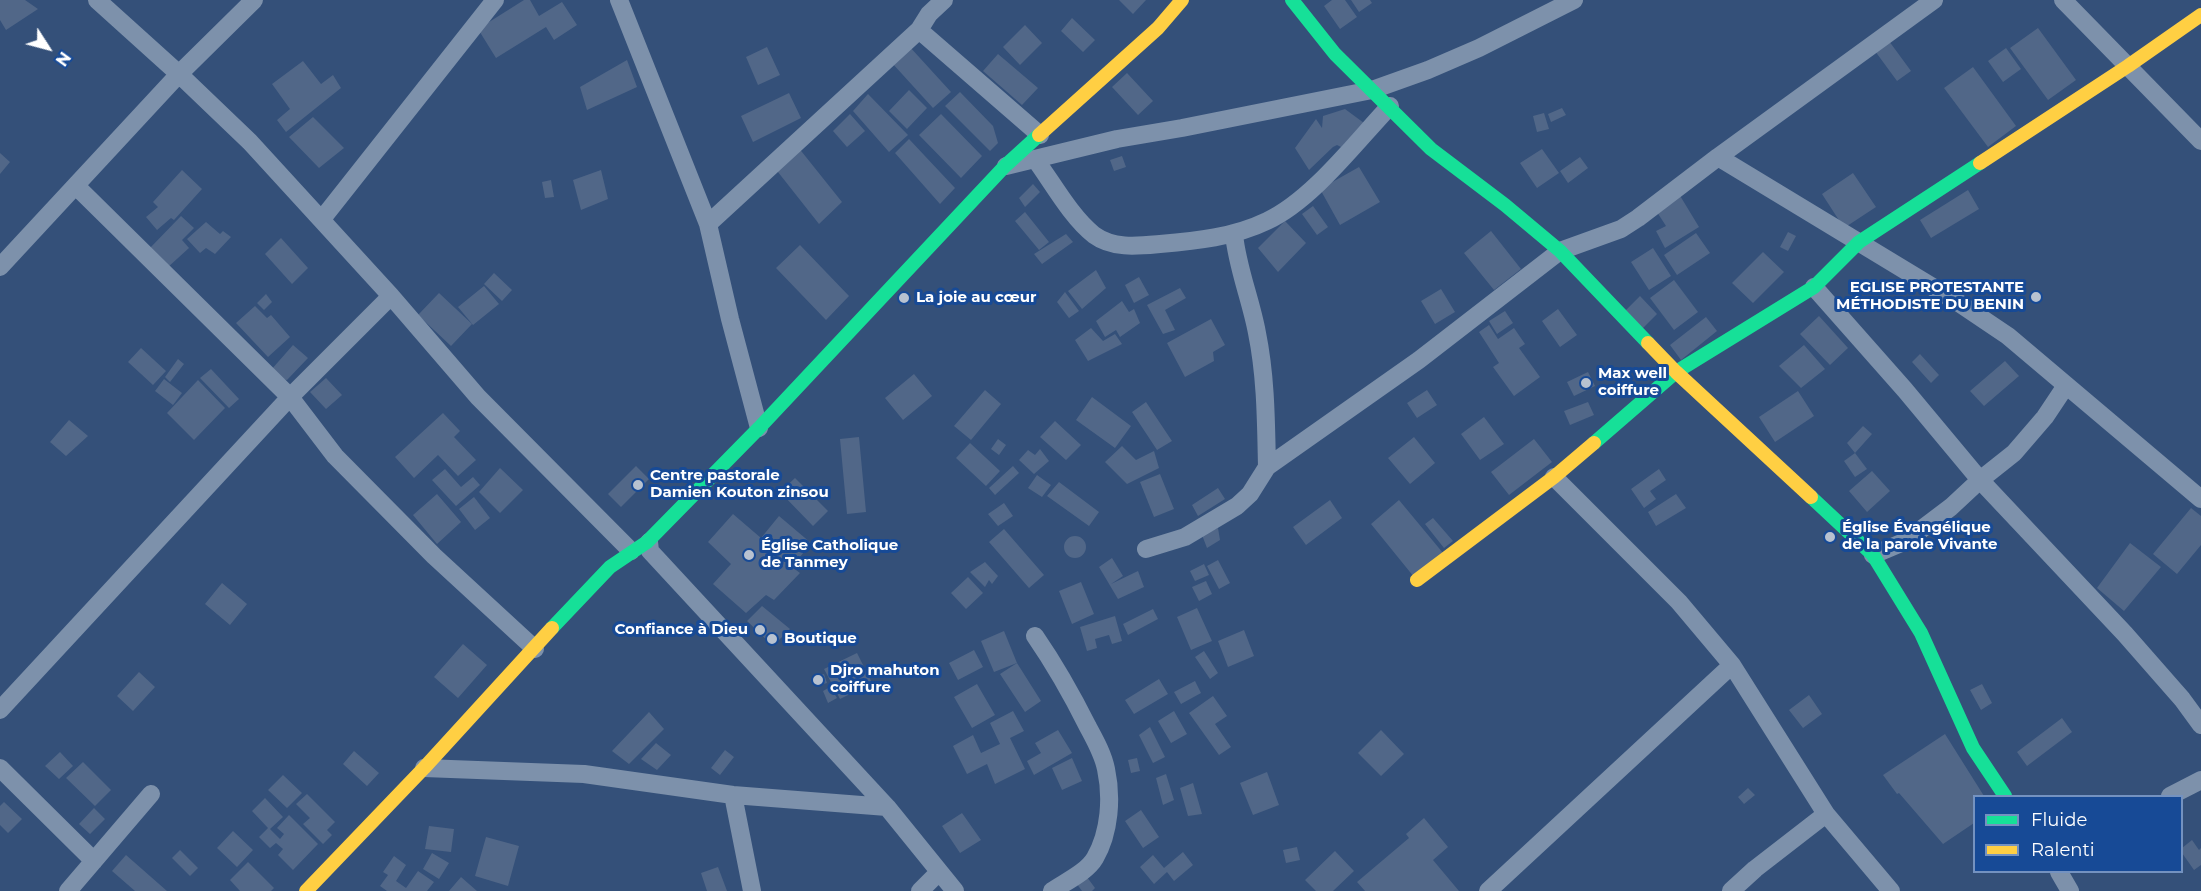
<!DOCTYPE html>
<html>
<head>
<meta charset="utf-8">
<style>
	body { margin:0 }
	#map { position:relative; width:2201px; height:891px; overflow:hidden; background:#345079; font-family:Montserrat,sans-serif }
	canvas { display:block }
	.legend { position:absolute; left:1973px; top:795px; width:210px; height:78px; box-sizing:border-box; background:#174a96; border:2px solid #7492c0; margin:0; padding:8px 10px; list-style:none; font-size:18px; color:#fff }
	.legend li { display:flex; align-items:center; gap:12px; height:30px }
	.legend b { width:30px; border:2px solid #7492c0 }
	.north { position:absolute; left:18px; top:18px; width:60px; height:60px; -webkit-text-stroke:4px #174a96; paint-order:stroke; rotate:126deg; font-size:16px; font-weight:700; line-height:24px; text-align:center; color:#fff }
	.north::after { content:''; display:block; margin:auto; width:21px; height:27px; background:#fff; clip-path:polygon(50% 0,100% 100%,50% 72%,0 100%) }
</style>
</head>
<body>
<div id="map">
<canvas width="2201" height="891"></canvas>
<ul class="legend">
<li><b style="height:8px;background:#16e098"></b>Fluide</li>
<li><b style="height:8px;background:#ffcf43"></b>Ralenti</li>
</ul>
<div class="north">N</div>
</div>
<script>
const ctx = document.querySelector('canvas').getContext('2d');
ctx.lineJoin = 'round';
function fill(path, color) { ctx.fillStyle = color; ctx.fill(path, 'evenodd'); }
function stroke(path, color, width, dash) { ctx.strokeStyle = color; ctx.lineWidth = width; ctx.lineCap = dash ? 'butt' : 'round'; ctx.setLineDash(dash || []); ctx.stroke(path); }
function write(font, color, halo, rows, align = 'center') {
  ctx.font = font + ' Montserrat,sans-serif'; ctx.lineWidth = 6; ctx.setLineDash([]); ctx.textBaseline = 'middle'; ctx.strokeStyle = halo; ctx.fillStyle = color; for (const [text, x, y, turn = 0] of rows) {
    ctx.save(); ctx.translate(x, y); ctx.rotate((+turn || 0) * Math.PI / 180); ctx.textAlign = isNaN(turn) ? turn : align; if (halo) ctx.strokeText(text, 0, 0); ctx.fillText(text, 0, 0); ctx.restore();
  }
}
fill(new Path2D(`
	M0,0H25L38,9L6,30L0,20Z
	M524,0H530L539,16L562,2L577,25L554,40L546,27L496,58L478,29Z
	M1119,0H1146L1133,14Z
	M1332,0H1345L1357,17L1340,29L1324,6Z
	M1351,0H1370L1372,3L1359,12Z
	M1072,18L1095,40L1083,52L1061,31Z
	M1025,25L1042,43L1020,65L1003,47Z
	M2038,28L2076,80L2048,100L2010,48Z
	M1889,41L1911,71L1897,81L1875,51Z
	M909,46L951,92L933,108L892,63Z
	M767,47L780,75L758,85L746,57Z
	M2006,48L2021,69L2003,82L1988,61Z
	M998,54L1038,88L1022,105L983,71Z
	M627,60L637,87L587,110L580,87Z
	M303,61L321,84L333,75L341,88L286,132L277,120L290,109L272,84Z
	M1973,67L2016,126L1988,147L1944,88Z
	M1127,73L1153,101L1138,115L1112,87Z
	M909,90L927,108L907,129L889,111Z
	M960,92L993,126L998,143L990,151L945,106Z
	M789,93L801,118L753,142L741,116Z
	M868,94L908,135L889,152L853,111Z
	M1562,108L1566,115L1551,122L1548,114Z
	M1345,109L1364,123L1341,147L1337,145L1333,147L1309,170L1295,148L1316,119L1322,128L1323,116Z
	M1544,113L1549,129L1537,132L1533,116Z
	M850,114L865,131L847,147L833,131Z
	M941,114L982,156L961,178L919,135Z
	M313,117L344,148L319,168L289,137Z
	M909,139L955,188L940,204L895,153Z
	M798,147L842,202L819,224L774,167Z
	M1542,149L1559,173L1537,188L1520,163Z
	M0,153L10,162L0,174Z
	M1122,156L1126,167L1114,171L1110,160Z
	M1580,157L1588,168L1568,183L1560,171Z
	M1359,167L1380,202L1340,225L1320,189Z
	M182,170L202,189L174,220L171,218L157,230L146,217L158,207L153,202Z
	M601,170L608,199L581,210L573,180Z
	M1853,173L1876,207L1844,228L1822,194Z
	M551,180L554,197L545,198L542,182Z
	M1033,184L1040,192L1025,207L1019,198Z
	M1968,190L1979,209L1931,238L1920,220Z
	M1679,194L1699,227L1665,248L1656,231L1666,226L1655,209Z
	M1313,206L1328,227L1317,235L1302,214Z
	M1025,212L1049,242L1039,250L1015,221Z
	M181,216L194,228L182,240L189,248L167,268L149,249Z
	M1285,221L1306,243L1278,272L1258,248Z
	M206,222L220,234L223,231L231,237L215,254L206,248L200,253L187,239Z
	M1491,231L1521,269L1494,290L1464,253Z
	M1788,232L1796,236L1788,251L1780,247Z
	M1696,233L1710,253L1677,275L1664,255Z
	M1066,234L1073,242L1042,264L1034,254Z
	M281,238L308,268L292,284L265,254Z
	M800,245L849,296L826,320L776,268Z
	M1653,248L1671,276L1649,290L1631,262Z
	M1763,252L1784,272L1753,303L1732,283Z
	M1096,270L1106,288L1082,309L1068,291Z
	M494,273L512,290L502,301L484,284Z
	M1139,277L1149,295L1134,303L1125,285Z
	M1674,280L1698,312L1674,330L1650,298Z
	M484,286L499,304L473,325L458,307Z
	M1180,288L1186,298L1165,310L1175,330L1163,334L1147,305Z
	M1441,289L1455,312L1435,324L1421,301Z
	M1065,292L1079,311L1069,318L1057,302Z
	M439,293L472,324L451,346L418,315Z
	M266,294L272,302L264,310L257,303Z
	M1640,296L1657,314L1642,329L1625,311Z
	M1122,301L1129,312L1134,309L1140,323L1120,337L1116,330L1105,337L1096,321Z
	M255,306L267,318L271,315L290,337L268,357L236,323Z
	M1558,309L1577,335L1560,347L1542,321Z
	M1505,311L1513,323L1497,334L1489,321Z
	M1819,316L1848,348L1830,365L1800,334Z
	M1706,317L1717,331L1681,360L1670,345Z
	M1211,319L1225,345L1213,352L1214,361L1185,377L1167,343Z
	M1489,325L1498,339L1514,328L1525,344L1519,348L1540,377L1514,396L1493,367L1499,363L1479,332Z
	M1091,328L1103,341L1115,334L1122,344L1088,361L1075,340Z
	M293,345L308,358L287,380L280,379L271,370Z
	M1804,345L1825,369L1801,388L1779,366Z
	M141,348L166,371L153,385L128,362Z
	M1920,354L1939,375L1931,383L1912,362Z
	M178,359L184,364L170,382L165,377Z
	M2005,361L2019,376L1984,406L1970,391Z
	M211,369L239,399L229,408L200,378Z
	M1588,372L1595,386L1574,396L1567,382Z
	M914,374L932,396L903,420L885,398Z
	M326,378L342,395L326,409L310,392Z
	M164,379L182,393L173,405L155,391Z
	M198,380L225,408L194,440L167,413Z
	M985,390L1001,404L971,440L954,426Z
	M1427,390L1437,405L1417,418L1407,403Z
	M1798,391L1814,416L1775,442L1759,417Z
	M1092,397L1131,426L1115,448L1076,420Z
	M1146,402L1172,441L1157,450L1132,412Z
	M1588,402L1594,415L1570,425L1564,411Z
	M443,413L460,431L454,437L476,460L458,476L438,455L414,478L395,457Z
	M1484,417L1504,444L1480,460L1461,434Z
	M69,420L88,436L66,456L50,442Z
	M1055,421L1081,445L1066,460L1040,437Z
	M1863,426L1872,434L1855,453L1847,443Z
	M859,437L866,512L847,514L840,439Z
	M1414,437L1435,463L1410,484L1388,458Z
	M998,439L1006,445L999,455L991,449Z
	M1534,439L1552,462L1509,495L1491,472Z
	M970,443L1000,471L986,486L956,458Z
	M1122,446L1136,460L1154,451L1159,468L1127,484L1105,462Z
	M1040,449L1049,461L1034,474L1019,460L1028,450L1035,455Z
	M1855,453L1867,469L1855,477L1844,461Z
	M636,466L649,479L621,507L608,494Z
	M1013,466L1019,473L995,495L989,488Z
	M500,468L523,490L500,513L479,492Z
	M445,469L461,487L473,477L480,485L456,506L432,480Z
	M1659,469L1666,480L1650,491L1656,499L1644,508L1631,489Z
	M1872,471L1890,491L1867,512L1849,491Z
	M1160,474L1174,509L1154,517L1140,482Z
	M1037,475L1051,485L1042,497L1028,488Z
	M795,478L828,511L813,526L780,492Z
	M1059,482L1099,512L1089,526L1047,496Z
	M1218,488L1225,499L1198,516L1192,505Z
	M437,494L461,522L437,544L413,515Z
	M1676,494L1686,508L1656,526L1648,512Z
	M474,497L490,518L475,530L459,509Z
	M1330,500L1342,518L1306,545L1293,527Z
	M1399,500L1443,553L1414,577L1371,524Z
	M1004,503L1013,516L998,526L988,514Z
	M2191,508L2201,516V545L2177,574L2153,554Z
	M733,514L761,538L779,516L811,543L792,567L800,573L774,600L766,595L746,613L713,584L731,564L708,542Z
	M1433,518L1453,541L1444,548L1425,524Z
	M1218,528L1220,540L1207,548L1202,535Z
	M1004,529L1044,575L1029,588L989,542Z
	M1064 547a11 11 0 1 1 22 0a11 11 0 1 1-22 0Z
	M2130,543L2161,567L2124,611L2097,588Z
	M1112,558L1123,576L1111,584L1138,571L1144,587L1118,599L1099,567Z
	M1218,560L1230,583L1219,589L1207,566Z
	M985,562L998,576L992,584L989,580L985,587L970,572Z
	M1204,564L1209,575L1195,581L1190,571Z
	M968,577L983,593L966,609L951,593Z
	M1206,581L1212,594L1199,601L1192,587Z
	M1081,582L1094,614L1072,624L1059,591Z
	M222,583L247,604L230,625L205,604Z
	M762,606L790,629L773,646L747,621Z
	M1197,608L1212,641L1191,650L1177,617Z
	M1153,609L1158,619L1128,635L1123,624Z
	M1115,616L1122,641L1112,644L1109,635L1095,639L1097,648L1087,651L1080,627Z
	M1244,630L1254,656L1228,667L1218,641Z
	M1004,631L1017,663L994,672L981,641Z
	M463,644L487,665L458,698L434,677Z
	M974,650L983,667L958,680L949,663Z
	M1204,651L1218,673L1210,679L1195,657Z
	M857,653L872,683L840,699L824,669Z
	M1017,663L1041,701L1025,712L1000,674Z
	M139,672L155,687L133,711L117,696Z
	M824,674L827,683L816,686L813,677Z
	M1159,679L1168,694L1134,714L1125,700Z
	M1195,681L1201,693L1181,704L1174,692Z
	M977,684L995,715L972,728L954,697Z
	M1982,684L1992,703L1981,710L1970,690Z
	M830,687L837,698L828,703L823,691Z
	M1809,695L1822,714L1803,728L1789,710Z
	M1213,696L1227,716L1215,724L1231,747L1219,755L1189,713Z
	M1013,711L1024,731L1010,738L1025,769L995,784L987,764L967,774L953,746L973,735L981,753L1000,744L990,723Z
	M1174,711L1187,734L1171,743L1158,721Z
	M649,712L664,729L629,764L612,751Z
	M2062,718L2072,732L2027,766L2017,752Z
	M1150,727L1165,757L1153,763L1139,735Z
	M1058,730L1072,753L1034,775L1027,761L1041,753L1035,743Z
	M1381,730L1404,754L1381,776L1358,753Z
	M1945,734L1984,796H1974V823L1943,844L1899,793L1897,794L1883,775Z
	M656,743L671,755L657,770L641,759Z
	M725,750L734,757L720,775L711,768Z
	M354,751L379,773L367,786L343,764Z
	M60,752L73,766L59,779L45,766Z
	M1072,758L1082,781L1062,790L1052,768Z
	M1137,758L1140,771L1131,773L1128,760Z
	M83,762L111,790L95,806L66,778Z
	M1267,772L1279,805L1253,815L1240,783Z
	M1166,774L1174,800L1163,805L1156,778Z
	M283,775L302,793L287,808L268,790Z
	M1193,783L1202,814L1188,816L1180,788Z
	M1748,788L1755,795L1744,804L1738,797Z
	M307,794L335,822L327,830L332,835L323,844L303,824L310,818L296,804Z
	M265,798L283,817L270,829L280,839L284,834L277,828L289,815L318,844L293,870L278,855L283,849L276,843L270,848L259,837L268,828L252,811Z
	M4,802L22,819L8,833L0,825V806Z
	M94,808L105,819L90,834L79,824Z
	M1141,810L1159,837L1143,848L1125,821Z
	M962,813L981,840L960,853L942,826Z
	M1424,818L1448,847L1433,860L1459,891H1365L1357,882L1409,838L1406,834Z
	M429,826L454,829L451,852L425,849Z
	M233,831L253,850L237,867L217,848Z
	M486,837L519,846L508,886L475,876Z
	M2192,840L2199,850L2201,848V865L2194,870L2182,853V848Z
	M1297,847L1300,860L1286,863L1283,850Z
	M180,850L198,868L190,876L172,858Z
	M1335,851L1354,871L1333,891H1316L1305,880Z
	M1183,852L1193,865L1174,881L1167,872L1154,884L1140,867L1153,855L1164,868Z
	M432,853L449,863L439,879L423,869Z
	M126,855L167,891H135L112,871Z
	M394,856L406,865L396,881L406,888L418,871L434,882L427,891H387L380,886L388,875L383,872Z
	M248,862L274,888L271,891H240L230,880Z
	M718,867L727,891H707L701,873Z
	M1084,873L1095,888L1092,891H1082L1074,880Z
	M461,877L477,891H449Z`), '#516788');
stroke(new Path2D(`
	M97,0L179,74L250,142L391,296L478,397L631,551
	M619,0L708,224L730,319L759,428
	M2063,0L2201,141
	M919,30L1040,135
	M1718,157L1959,303L2008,336L2201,499
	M1035,159C1052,182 1071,217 1094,235C1113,249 1138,246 1160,244C1196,241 1234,237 1267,221C1312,200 1355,143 1390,106
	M1006,166L1117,139L1182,128L1372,90L1428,70L1479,48L1574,0
	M76,186L290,397L335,456L434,556L535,649
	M322,219L495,0
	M708,224L919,30L929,14L944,0
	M1234,234C1237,267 1251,300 1257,333C1266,377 1266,423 1267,467
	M0,267L179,74L254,0
	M1814,287L1905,390L1980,480L2125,634L2182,699L2201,725
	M1554,477L1679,602L1732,665L1826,814L1891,891
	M649,542L650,551L887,807L955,891
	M1146,549L1185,537L1237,506L1250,494L1267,467L1419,360L1560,251L1621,229L1638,218L1718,157L1934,0
	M1873,555L1906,541L1951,507L1980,480L2014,453L2045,417L2065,387
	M1035,636C1055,665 1072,695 1088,727C1095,740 1103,754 1106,769C1112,797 1110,832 1095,858C1087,872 1065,882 1052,891
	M0,710L290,397L391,296
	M0,768L94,861
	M424,768L584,774L733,795L887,807
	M733,795L752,891
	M2170,796L2201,780
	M2059,872L2070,891
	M68,891L151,794
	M920,891L939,872
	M1488,891L1732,665
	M1731,891L1755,869L1826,814`), '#7d91ab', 18);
stroke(new Path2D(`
	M1292,0L1335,54L1431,149L1505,205L1560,251L1648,343
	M1594,443L1676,372L1814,287L1859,242L1980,163
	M1811,497L1873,555L1921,633L1973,748L2005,796
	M552,628L610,567L647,542L759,428L1005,166L1039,135`), '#16e098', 14);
stroke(new Path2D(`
	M1039,135L1158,28L1182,0
	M1980,163L2128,66L2201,15
	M1648,343L1676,372L1811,497
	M1417,580L1554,477L1594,443
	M306,891L424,768L552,628`), '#ffcf43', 14);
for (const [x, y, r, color] of [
	[2036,297,6,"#b8c2d0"],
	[904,298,6,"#b8c2d0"],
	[1586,383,6,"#b8c2d0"],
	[638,485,6,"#b8c2d0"],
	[1830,537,6,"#b8c2d0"],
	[749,555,6,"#b8c2d0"],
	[760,630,6,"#b8c2d0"],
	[772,639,6,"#b8c2d0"],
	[818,680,6,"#b8c2d0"]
]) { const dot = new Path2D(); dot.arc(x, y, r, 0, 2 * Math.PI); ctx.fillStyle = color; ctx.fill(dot); stroke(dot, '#174a96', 2); }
write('bold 15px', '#fff', '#174a96', [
	["EGLISE PROTESTANTE",2024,288,"right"],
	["MÉTHODISTE DU BENIN",2024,305,"right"],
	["La joie au cœur",916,298],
	["Max well",1598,374],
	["coiffure",1598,391],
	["Centre pastorale",650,476],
	["Damien Kouton zinsou",650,493],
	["Église Évangélique",1842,528],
	["de la parole Vivante",1842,545],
	["Église Catholique",761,546],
	["de Tanmey",761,563],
	["Confiance à Dieu",748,630,"right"],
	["Boutique",784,639],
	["Djro mahuton",830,671],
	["coiffure",830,688]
], 'left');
</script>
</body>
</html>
